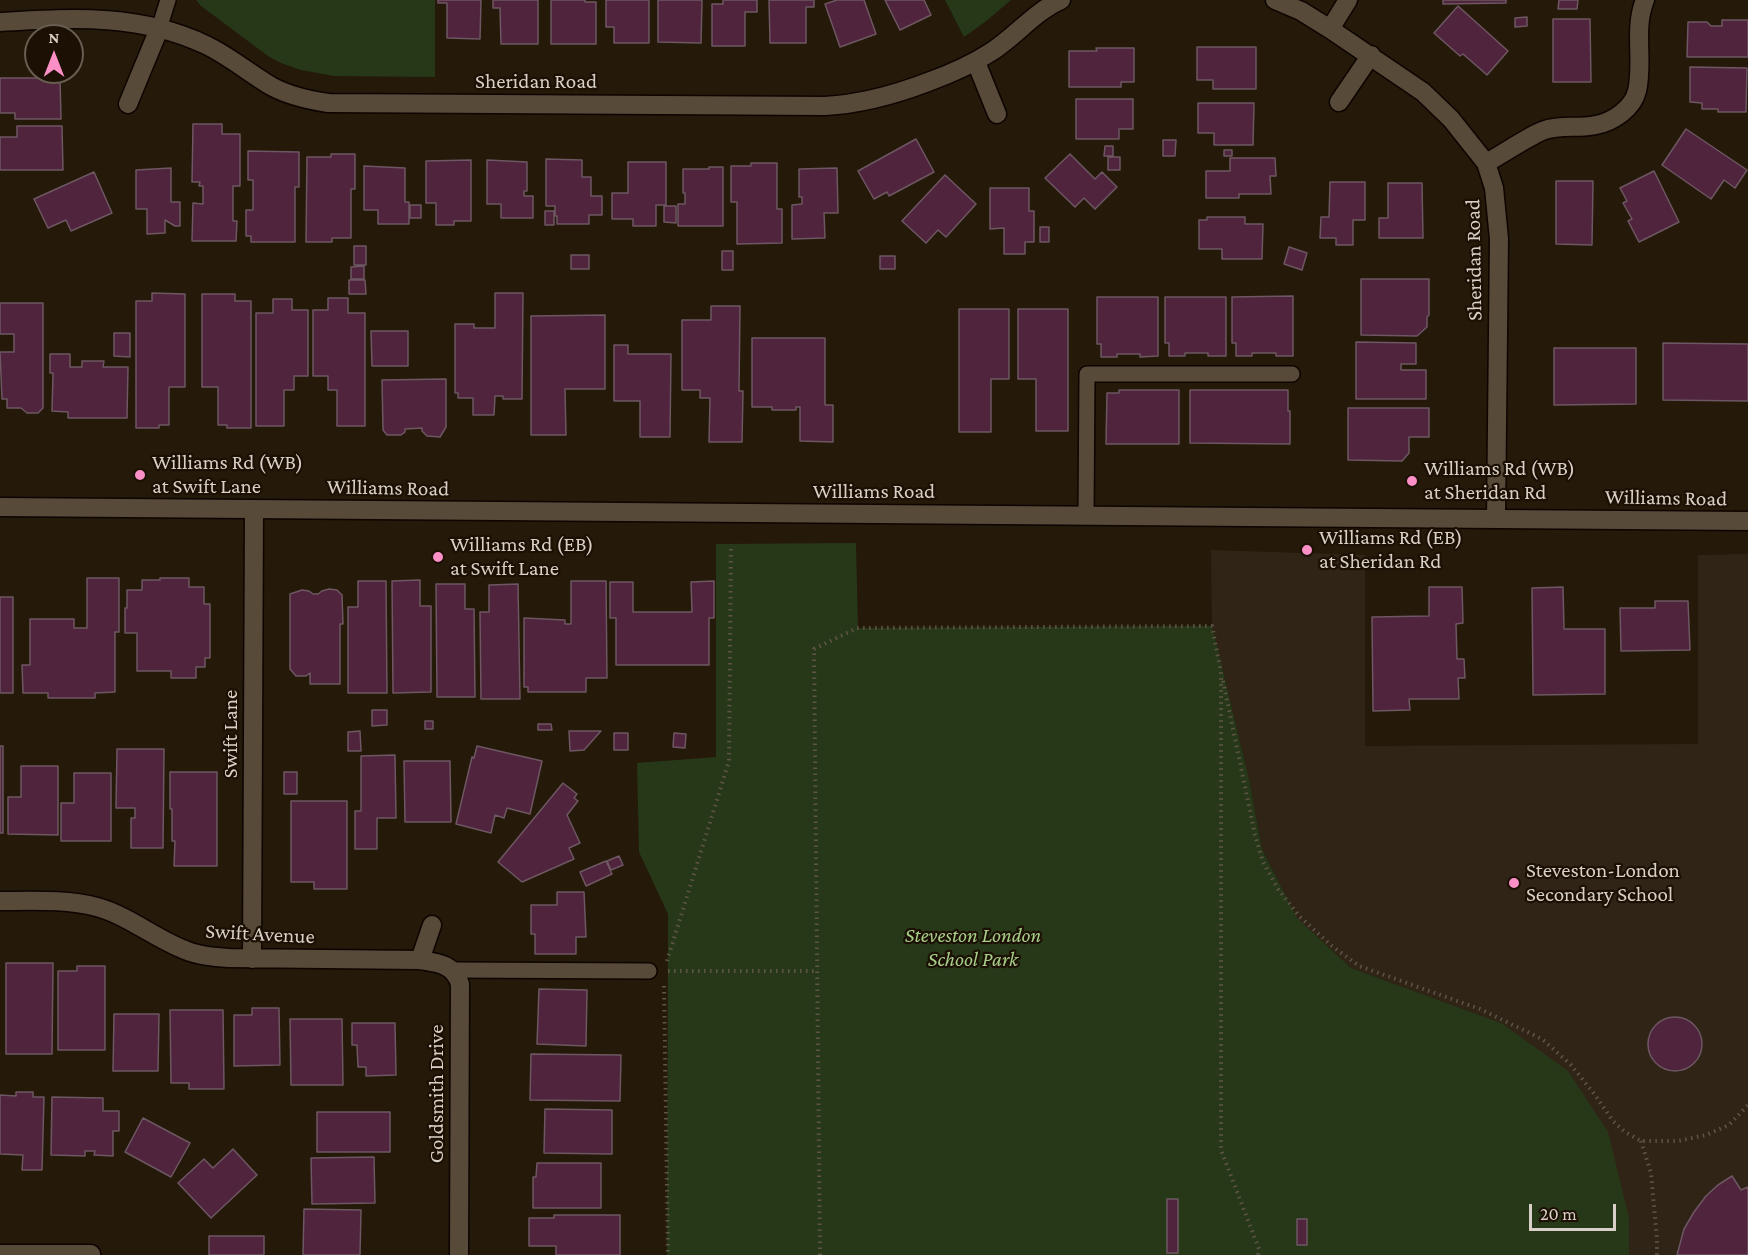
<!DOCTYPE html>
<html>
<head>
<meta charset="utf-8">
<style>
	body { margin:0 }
	#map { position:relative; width:1748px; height:1255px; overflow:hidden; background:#251909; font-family:"Crimson Pro",serif }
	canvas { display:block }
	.north { position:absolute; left:24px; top:24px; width:60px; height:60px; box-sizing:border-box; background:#1b1003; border:2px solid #675d51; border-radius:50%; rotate:0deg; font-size:16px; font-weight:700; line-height:24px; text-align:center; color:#d8d0c6 }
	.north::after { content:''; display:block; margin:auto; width:21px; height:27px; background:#fb8fc6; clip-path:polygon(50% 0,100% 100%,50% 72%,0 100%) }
	.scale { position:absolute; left:1529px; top:1204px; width:87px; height:27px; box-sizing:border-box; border:3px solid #d8d0c6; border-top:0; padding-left:8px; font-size:18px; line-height:21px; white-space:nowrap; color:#d8d0c6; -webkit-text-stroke:4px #1b1003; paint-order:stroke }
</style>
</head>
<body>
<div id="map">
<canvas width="1748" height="1255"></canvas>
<div class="north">N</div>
<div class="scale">20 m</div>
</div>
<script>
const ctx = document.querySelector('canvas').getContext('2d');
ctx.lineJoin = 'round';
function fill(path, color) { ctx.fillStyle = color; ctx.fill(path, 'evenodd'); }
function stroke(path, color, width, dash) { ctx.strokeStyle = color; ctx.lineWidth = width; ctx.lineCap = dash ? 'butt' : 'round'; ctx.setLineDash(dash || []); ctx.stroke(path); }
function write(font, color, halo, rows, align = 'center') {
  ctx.font = font + ' "Crimson Pro",serif'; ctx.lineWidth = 4.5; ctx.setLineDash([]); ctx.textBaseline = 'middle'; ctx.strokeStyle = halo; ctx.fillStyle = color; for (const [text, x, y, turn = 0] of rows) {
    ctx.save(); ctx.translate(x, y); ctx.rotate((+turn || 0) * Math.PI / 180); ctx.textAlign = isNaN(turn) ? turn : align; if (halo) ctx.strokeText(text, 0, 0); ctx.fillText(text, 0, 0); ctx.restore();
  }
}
fill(new Path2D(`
	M1211,550L1365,555V746L1698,744V555L1748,554V1255H1629V1218L1501,1023L1351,968L1297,918L1262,849L1250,783L1212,626Z`), '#302417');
fill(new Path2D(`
	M196,0H435V77L334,76L301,70L281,63L268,56L201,6Z
	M945,0H1011L985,22L964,37Z
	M856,543L858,628L1212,626L1250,783L1262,849L1297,918L1351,968L1501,1023L1568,1071L1608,1132L1629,1218V1255H667L668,914L639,852L637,763L716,757V544Z`), '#273819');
const building = new Path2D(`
	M438,0H481L480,39L447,38V3H438Z
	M493,0H538V44H501L500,8H493Z
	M551,0H585V2H596V44H551Z
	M606,0H649V43H614V27H606Z
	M658,0H702L701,43L658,42Z
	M723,0H757V12H745V46H712V4H723Z
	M769,0H814V7H806V43H770Z
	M837,0H864L876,34L840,47L825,4Z
	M885,0H924L931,15L900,30Z
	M1443,0H1506V3L1443,4Z
	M1559,0H1578L1577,9H1558Z
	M1458,6L1508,51L1487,75L1463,54L1460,56L1434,33Z
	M1527,17V26L1515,27V18Z
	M1553,19H1590L1591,82H1553Z
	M1722,20H1748V57H1687L1688,22H1707L1711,26H1722Z
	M1197,47H1256V89H1213V80H1197Z
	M1096,48H1134V82H1121V87H1069V51H1097Z
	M1690,67L1747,68L1746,112H1718V109H1702V103L1690,102Z
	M0,78H60L61,119H15V113H0Z
	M1076,99H1133V129H1119V139H1076Z
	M1198,103H1254L1253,145H1214V133H1198Z
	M193,124H222V134H240V186H233V221H237L236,241H192L193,203L203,204V186H199L200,182H192Z
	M17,126H62L63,170H0V137H17Z
	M1686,129L1747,170L1735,188L1724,180L1711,199L1662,165Z
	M916,139L934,172L889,196L887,192L874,199L858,171Z
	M1163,140H1176L1175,156H1163Z
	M1105,146H1113V156H1104Z
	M1224,150H1232V156H1224Z
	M248,151L299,152V187H295V242H251V236H246V210H253V180H248Z
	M331,154H355V189H351V238H332V242H306L307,157H331Z
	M1070,154L1095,179L1102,172L1117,187L1095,209L1084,198L1075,207L1045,178Z
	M1108,157H1120V170H1108Z
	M1230,158H1275L1276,176H1270L1271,194H1239V198H1206V171H1230Z
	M546,159L582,160V177H591V196H602V215H589V224H557V216H555V206H546Z
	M471,160V221H454V225H436V203H426V161Z
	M487,160L527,162V191H524V196H533V218H501V204H487Z
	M628,162H666V205H656V226H633V219H612V193H628Z
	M751,163H777V209H782V243L737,244V202H731V166H751Z
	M364,166L405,168V202H409V224H378V210H364Z
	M709,167H723V226H678V204H685V193H683V169H709Z
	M171,168V202H180V226H175L165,220V233L147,234V209H136V170Z
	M837,168L838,213H824L825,238L792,239V205L802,204V197H799V169Z
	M1654,171L1679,222L1639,242L1628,221L1632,219L1623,203L1627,201L1620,188Z
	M94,172L112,213L71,231L66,220L48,228L34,199Z
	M945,175L976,204L946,237L938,230L926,243L902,221Z
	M1556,181H1593L1592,245L1556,244Z
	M1330,182H1365V220H1353V245H1336V238H1320L1321,217H1329Z
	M1388,183H1422L1423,238H1379V218H1388Z
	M990,188H1029V211H1034V242H1025V254H1004V228L990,229Z
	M410,205H421V218H410Z
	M664,206H676V223L664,222Z
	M545,211H554V225H545Z
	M1207,217H1245V224H1263L1262,259H1222V249H1199V220H1207Z
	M1040,227H1049V242H1040Z
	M354,246H366V265H354Z
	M1289,247L1307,253L1302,270L1284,264Z
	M722,251H733V270H722Z
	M571,255H589V269H571Z
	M880,256H895V269H880Z
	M364,266V279H351V267Z
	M1361,279H1429V315L1427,317V327L1417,336L1361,335Z
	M349,280H365L366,294H349Z
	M152,293L185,294V387H169V425H159V428H136V301H152Z
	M495,293H523L522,399H503V396H495L494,415H473V398H458V393H455V324H474V328H495Z
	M202,294H235V301H251V428H227V425H218V387H202Z
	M1293,296V356H1276V353H1252V356H1236V343H1232V297Z
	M1097,297H1158V356L1140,357V354H1117V357H1101V344H1097Z
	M1165,297H1226V356H1208V353H1185V356H1169V343H1165Z
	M328,298H348V313H365V426H337V390H328V376H313V310H328Z
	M273,299H292V310H308V376H294V390H284V426H256V313H273Z
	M0,303H43V408L38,413H27L21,408H7V399H2L0,352H14V334H0Z
	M711,306H740L739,391H743L742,442H709L710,398H700V390H682V320H711Z
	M959,309H1009V379H991V432H959Z
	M1018,309H1068V431H1036V379H1018Z
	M605,315V389H565L566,435H531V316Z
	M371,331H408V366H372Z
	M114,333H130V357L114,356Z
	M752,338H825V405H833V442L800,441V407H796V410H772V407H752Z
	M1356,342L1416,343V364H1401V370H1426V399H1356Z
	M1663,343L1748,344V401L1663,400Z
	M614,345H628V354H671L670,437H640V401H614Z
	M1554,348H1636V404L1554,405Z
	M50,354H70V367H82V361H104L103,367H128L127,418H68V412L52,411L53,373H50Z
	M446,379V427L440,437L427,436L422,431V428L405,429V432L401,435H387L383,430L382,380Z
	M1119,390H1179V444H1106L1107,393H1119Z
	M1190,390H1288V411H1290V444L1190,443Z
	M1348,408H1429V437H1409V453L1402,461L1348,460Z
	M87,578H119V632H115V692L95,693V698H48V693H23L22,665H30V619H74V628H87Z
	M160,578H189V587H204V604H210V658H205V667H196V678H171V671H137V633H125V608H127V590H142V580H160Z
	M420,580V606H431V692L393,693L392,581Z
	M358,581H386L387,693H348V607H358Z
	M571,581H606L607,678H586V692H528V687H524V618L565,620V624H571Z
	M714,581V618H709V665H616V618H610V582H633V612H692L691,582Z
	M436,584H465V609H474L475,697H437Z
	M518,584L520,699H481L480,612H489V585Z
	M1429,587H1462L1463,623L1456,624L1457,659H1464L1465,678H1458L1459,699H1409L1410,710L1373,711L1372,617L1429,616Z
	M1563,587L1564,629H1605V694L1533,695L1532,588Z
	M329,589L337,590L342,595L343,624H340V684H310V673L306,676H296L290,669V594L302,590L309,591L313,594H318L322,591Z
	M0,597H13V693H0Z
	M1655,601H1688L1690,650L1621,651L1620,608H1655Z
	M372,710H387V725L372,726Z
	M425,721H433V729H425Z
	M538,724H551L552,730H538Z
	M360,731L361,751H348V732Z
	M569,731H601L584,750L570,751Z
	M614,733H628V750H614Z
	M674,733L686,734L685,748L673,747Z
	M0,746H3V833H0Z
	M477,746L542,761L530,814L507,808L504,818L495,815L491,833L456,824L472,757L474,758Z
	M117,749H164L163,848H131V818H135V808H116Z
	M395,755L396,818H377V849H355V811H361V756Z
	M404,761H450L451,822H405Z
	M21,766H58V835L8,834V797H21Z
	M170,772H217V866H174L175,841H172V809H170Z
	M284,772H297V794H284Z
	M74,773H111V841H61V803H74Z
	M563,783L577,794L574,798L578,801L567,815L580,843L569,848L574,859L522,882L498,862Z
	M291,801H347V889H314V882H291Z
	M619,856L623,865L611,870L607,861Z
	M606,861L612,874L586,886L580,872Z
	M557,892H584L586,937H576V954H535V934H531V905H557Z
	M6,963H53L52,1054H6Z
	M77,966H105V1050H58V971H77Z
	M539,989L587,990L586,1046L537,1044Z
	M252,1008H279L280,1065L234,1066V1015H252Z
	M170,1010H223L224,1089H189V1083H171Z
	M114,1014H159L158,1071H113Z
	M1648 1044a27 27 0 1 1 54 0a27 27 0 1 1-54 0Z
	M290,1019H342L343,1085H291Z
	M352,1023H395L396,1075L366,1076V1067H358L357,1045H352Z
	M531,1054L621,1055L620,1101L530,1100Z
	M16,1092H33V1097H44L42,1170H22L23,1155L0,1154V1095L16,1096Z
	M52,1097L103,1098V1111H119V1131H113V1156L94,1155L95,1151H85V1156L51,1155Z
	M545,1109L612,1110V1154L544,1153Z
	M317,1112H390V1152H317Z
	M143,1118L190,1143L171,1177L125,1152Z
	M233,1149L257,1175L211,1218L178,1183L204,1159L213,1168Z
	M374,1157L375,1203L312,1204L311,1158Z
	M537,1163H601V1208H533V1177H536Z
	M1732,1176L1741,1190L1748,1187V1255H1677L1684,1229L1694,1212L1706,1196L1718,1185Z
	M1167,1199H1178V1253H1167Z
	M304,1209L361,1210L360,1255H303Z
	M554,1215H620V1255H556V1246H529V1218H554Z
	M1297,1219H1307V1245H1297Z
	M209,1236H264V1255H209Z`);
fill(building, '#4f243c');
stroke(building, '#6d5762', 1.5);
const service = new Path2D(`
	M159,29L168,0
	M1086,516L1087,374H1292
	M453,970L649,971`);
const minor = new Path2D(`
	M1275,0L1301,11L1330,29L1423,92L1451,119L1486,163L1494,188L1499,239L1496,518
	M0,22C71,18 139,13 206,45C229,56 249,73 271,86C289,96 308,100 328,103L825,106C861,104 894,95 928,82C950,74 971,65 991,52C1016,36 1034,12 1061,0
	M1330,29L1348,0
	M976,62L997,114
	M1339,102L1371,55
	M128,104L159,29
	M1486,163C1503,154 1524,139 1542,131C1559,124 1579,129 1596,125C1613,122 1633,108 1637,91C1644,61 1633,29 1645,0
	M0,901C32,901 66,899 97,907C129,916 154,938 185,950C199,956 215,957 230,958L420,960L432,925
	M252,959L254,509
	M420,960C438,963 454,964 460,984L459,1255
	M0,1254H91`);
const tertiary = new Path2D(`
	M0,507L1748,521`);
stroke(service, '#0e0400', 18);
stroke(minor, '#0e0400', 21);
stroke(tertiary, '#0e0400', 21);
stroke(new Path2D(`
	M1223,681L1255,835L1263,862L1278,889L1300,917L1332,946L1359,966L1480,1009L1542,1039L1571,1065L1595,1095L1613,1121L1625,1132L1641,1141H1678L1706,1135L1729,1125L1748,1105
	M667,961L729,761L731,546
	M668,971H817
	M664,986L668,1255
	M1641,1141L1651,1173L1657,1239V1255
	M820,1255L814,649L857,628L1212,626L1221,672V1150L1259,1249L1258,1255`), '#5f5547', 4, [1.5, 4.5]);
stroke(service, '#584a39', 15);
stroke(minor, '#584a39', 18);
stroke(tertiary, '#584a39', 18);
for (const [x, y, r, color] of [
	[140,475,6,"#fb8fc6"],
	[1412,481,6,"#fb8fc6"],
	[1307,550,6,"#fb8fc6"],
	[438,557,6,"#fb8fc6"],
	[1514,883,6,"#fb8fc6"]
]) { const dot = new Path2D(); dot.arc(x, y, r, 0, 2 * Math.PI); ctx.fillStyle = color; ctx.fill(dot); stroke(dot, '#1b1003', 2); }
write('21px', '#d8d0c6', '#1b1003', [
	["Sheridan Road",536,82],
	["Sheridan Road",1474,260,-91],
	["Williams Road",388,488,1],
	["Williams Road",874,492],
	["Williams Road",1666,498,1],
	["Swift Lane",231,734,-90],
	["Swift Avenue",260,934,3],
	["Goldsmith Drive",437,1094,-90]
]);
write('21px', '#d8d0c6', '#1b1003', [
	["Williams Rd (WB)",152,463],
	["at Swift Lane",152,487],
	["Williams Rd (WB)",1424,469],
	["at Sheridan Rd",1424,493],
	["Williams Rd (EB)",1319,538],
	["at Sheridan Rd",1319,562],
	["Williams Rd (EB)",450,545],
	["at Swift Lane",450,569],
	["Steveston-London",1526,871],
	["Secondary School",1526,895]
], 'left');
write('italic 21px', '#a6ce88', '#1b1003', [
	["Steveston London",973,936],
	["School Park",973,960]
]);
</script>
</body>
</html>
